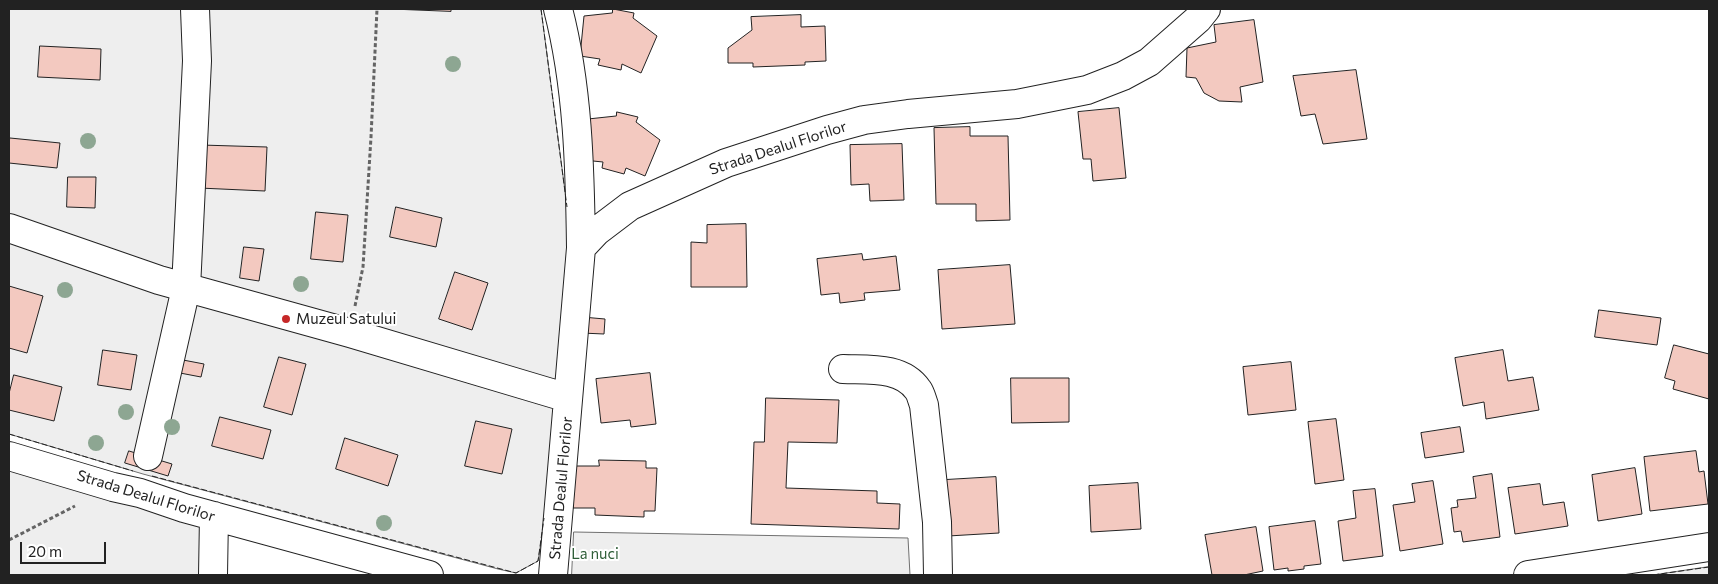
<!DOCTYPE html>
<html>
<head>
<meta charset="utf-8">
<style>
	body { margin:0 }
	#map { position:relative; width:1718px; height:584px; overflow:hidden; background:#fff; font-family:Commissioner,sans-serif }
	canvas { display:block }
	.frame { position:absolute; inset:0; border:10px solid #222; pointer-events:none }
	.scale { position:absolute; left:20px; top:542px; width:86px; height:22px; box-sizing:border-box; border:2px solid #222; border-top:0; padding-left:6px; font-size:15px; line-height:18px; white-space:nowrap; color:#222; -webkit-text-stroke:4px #fff; paint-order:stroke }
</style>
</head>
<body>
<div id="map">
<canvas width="1718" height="584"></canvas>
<div class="frame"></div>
<div class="scale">20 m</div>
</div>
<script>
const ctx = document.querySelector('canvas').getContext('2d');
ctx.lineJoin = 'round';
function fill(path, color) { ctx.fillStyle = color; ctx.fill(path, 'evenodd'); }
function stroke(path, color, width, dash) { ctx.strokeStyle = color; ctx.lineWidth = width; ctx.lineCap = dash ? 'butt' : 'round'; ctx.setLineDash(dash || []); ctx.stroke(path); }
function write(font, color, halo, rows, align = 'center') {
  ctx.font = font + ' Commissioner,sans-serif'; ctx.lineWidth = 4; ctx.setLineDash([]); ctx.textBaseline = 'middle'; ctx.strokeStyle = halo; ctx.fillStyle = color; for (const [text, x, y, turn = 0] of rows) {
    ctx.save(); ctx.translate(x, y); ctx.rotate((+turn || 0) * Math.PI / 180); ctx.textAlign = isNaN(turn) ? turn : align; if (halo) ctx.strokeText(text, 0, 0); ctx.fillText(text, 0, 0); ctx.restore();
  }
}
const green = new Path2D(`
	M9,9H541L572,244L549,492L538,561L516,573L498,569L143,474L9,434Z
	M9,469L214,516L215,575H9Z
	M574,532L908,538L910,575H572Z
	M1709,567V575H1653Z`);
fill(green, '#eee');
stroke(green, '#6f6f6f', 1);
const building = new Path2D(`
	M392,9H451V11Z
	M613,9L634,13L633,18L657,36L641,73L622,64L621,70L598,65L600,59L580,56L584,16L612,13Z
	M801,15V27L825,26L826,61L805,62V65L753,67V63H728V48L752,30L751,17Z
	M1254,20L1263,82L1240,87L1242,102L1219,101L1204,93L1196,78L1186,77L1187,48L1216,42L1214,25Z
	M40,46L101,49L100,80L38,77Z
	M1356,70L1367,139L1323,144L1315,114L1301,116L1293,76Z
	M1119,108L1126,178L1093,181L1091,159H1083L1078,112Z
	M617,112L638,117L636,122L660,140L645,176L626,168L624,174L602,168L603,162L583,160L588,119L616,116Z
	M970,127V136H1008L1010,220L976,221V204H936L934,128Z
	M10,138L60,143L57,168L9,163Z
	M902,144L904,200L870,201L869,184L851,185L850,145Z
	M201,145L267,147L265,191L199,188Z
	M68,177H96L95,208L67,207Z
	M396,207L442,218L436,247L390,237Z
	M316,212L348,215L343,262L311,259Z
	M746,224L747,287H691V242L707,243V225Z
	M244,247L264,249L259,281L240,278Z
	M862,254L863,260L896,256L900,290L864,293L865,300L840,303L839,293L821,295L817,259Z
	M1010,265L1015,324L942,329L938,270Z
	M455,272L488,283L472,330L439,319Z
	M9,286L43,296L27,353L9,348Z
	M1599,310L1661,318L1657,345L1595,337Z
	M582,317L605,319L604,334L581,333Z
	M1674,345L1709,354V399L1673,389L1675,381L1665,378Z
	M103,350L137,355L131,390L98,385Z
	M1503,350L1508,381L1533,377L1539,410L1486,419L1484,402L1463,406L1455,358Z
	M279,357L306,364L292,415L264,407Z
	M183,360L204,364L201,377L180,373Z
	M1291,362L1296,410L1248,415L1243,367Z
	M650,373L656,424L631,427L630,420L601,423L596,379Z
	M14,375L62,387L54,421L9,410V394Z
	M1011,378H1069V422L1012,423Z
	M766,398L839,400L837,443L788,442L786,488L877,491V503L900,504L899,529L751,524L754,442H764Z
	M220,417L271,430L263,459L212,446Z
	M1336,419L1344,480L1315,484L1308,422Z
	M476,421L512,429L502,474L465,466Z
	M1460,427L1464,452L1425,458L1421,433Z
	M345,438L398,455L388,486L336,469Z
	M129,451L172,464L168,476L125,463Z
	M1696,451L1699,472L1704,471L1708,504L1650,511L1644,457Z
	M599,460L646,461V468H657L655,511H644V517L595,515V508H573L575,466H599Z
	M1635,468L1642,514L1598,521L1592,475Z
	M1492,474L1500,537L1463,542L1461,531L1454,532L1451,508L1458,507L1457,500L1476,498L1473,477Z
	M996,477L999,533L948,536L945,480Z
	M1433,481L1443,544L1400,551L1393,505L1415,502L1412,484Z
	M1138,483L1141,529L1091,532L1089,486Z
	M1540,484L1543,505L1564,502L1568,526L1515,534L1508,488Z
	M1375,489L1383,556L1343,561L1338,521L1356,518L1353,491Z
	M1315,521L1321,564L1304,566V569L1288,571V568L1274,570L1269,527Z
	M1256,527L1263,571L1244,575H1212L1205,535Z`);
fill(building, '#f3c9c0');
stroke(building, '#222', 1);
const minor = new Path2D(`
	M558,9C578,86 580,168 581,248
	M9,228L159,280L350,333L568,398
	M843,369C868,370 902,366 918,390C921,394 922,400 924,405L937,522L938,575
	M9,456L113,487L140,493L184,508L429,575
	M148,456L186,288L197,61L195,9
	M213,575L214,516
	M553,575L581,248L597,231L630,206L726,163L827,130L864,120L908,114L1017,104L1087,90L1123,76L1149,62L1198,19L1206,9
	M1528,575L1709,547`);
stroke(minor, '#222', 30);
stroke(new Path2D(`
	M355,306L363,267L371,137L377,9
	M9,540L75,506`), '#646464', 3, [4, 2.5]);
stroke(minor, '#fff', 28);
stroke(new Path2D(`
	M541,9L567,207
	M9,434L133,471
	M152,476L516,573L538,561L544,518
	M1653,575L1709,567`), '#222', 1, [6, 2.5]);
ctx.fillStyle = '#8da692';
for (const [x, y] of [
	[453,64],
	[88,141],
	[301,284],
	[65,290],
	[126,412],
	[172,427],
	[96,443],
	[384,523]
]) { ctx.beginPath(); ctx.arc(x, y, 8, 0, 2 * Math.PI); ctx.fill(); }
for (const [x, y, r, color] of [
	[286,319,5,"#c62828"]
]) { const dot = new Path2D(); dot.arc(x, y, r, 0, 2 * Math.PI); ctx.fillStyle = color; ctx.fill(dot); stroke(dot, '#fff', 2); }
write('15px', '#222', '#fff', [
	["Strada Dealul Florilor",778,148,-18],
	["Strada Dealul Florilor",561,488,-85],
	["Strada Dealul Florilor",146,496,17]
]);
write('15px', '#222', '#fff', [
	["Muzeul Satului",296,319]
], 'left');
write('15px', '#2f5e38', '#fff', [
	["La nuci",595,554]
]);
</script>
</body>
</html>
